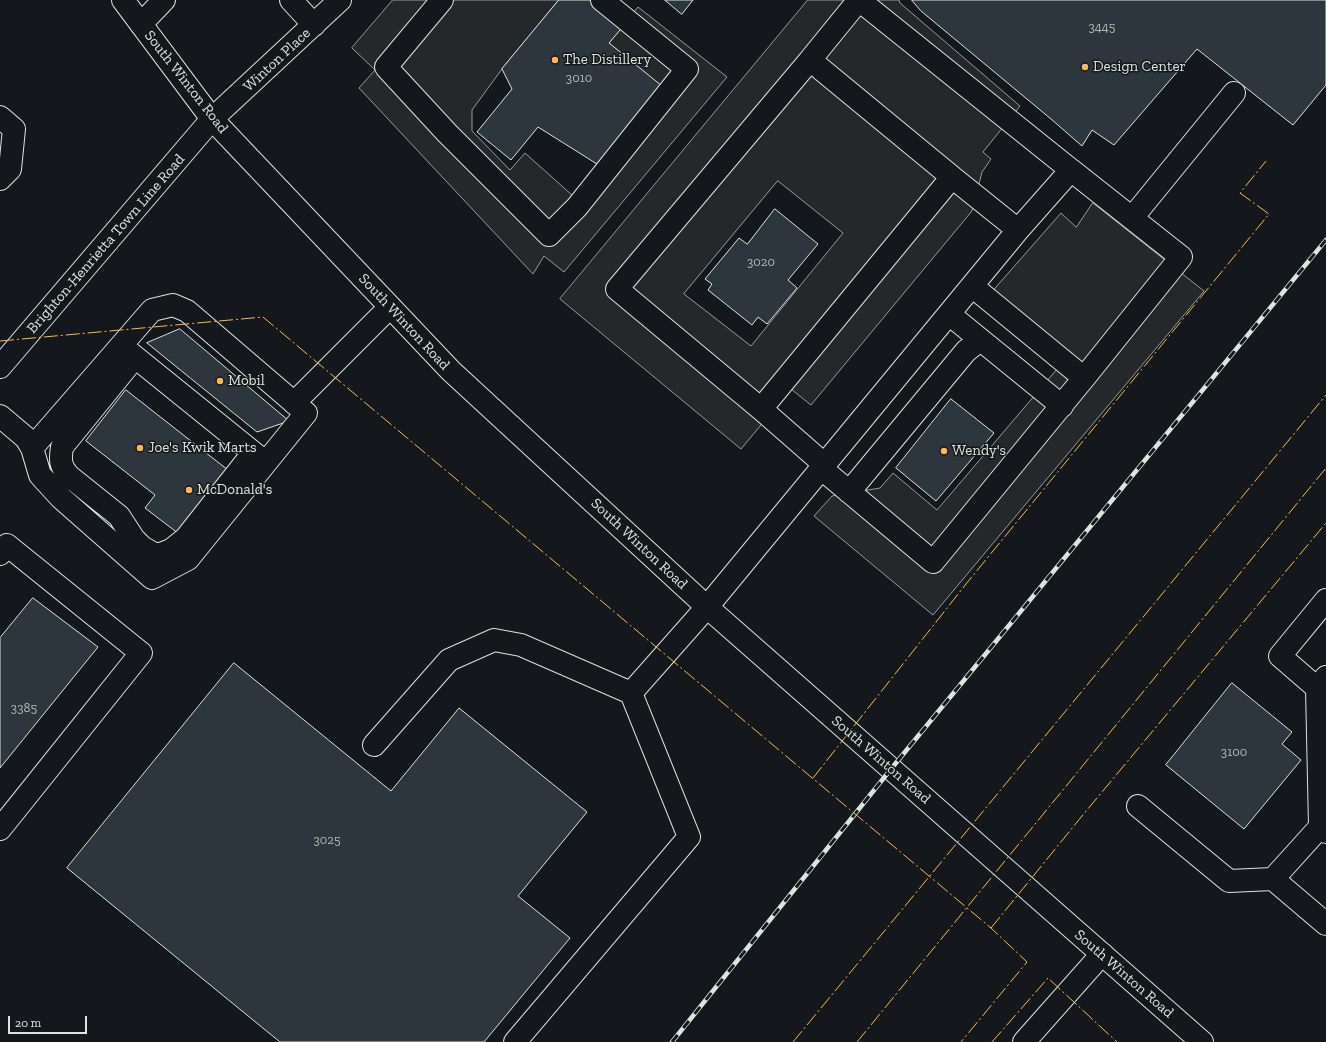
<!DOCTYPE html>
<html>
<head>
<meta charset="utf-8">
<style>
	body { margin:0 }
	#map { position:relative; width:1326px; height:1042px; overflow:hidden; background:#14181c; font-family:"Zilla Slab",serif }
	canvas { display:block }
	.scale { position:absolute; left:8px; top:1016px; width:79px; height:18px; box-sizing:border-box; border:2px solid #d8e6dc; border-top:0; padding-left:5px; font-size:12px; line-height:14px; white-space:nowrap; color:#d8e6dc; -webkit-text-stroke:3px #14181c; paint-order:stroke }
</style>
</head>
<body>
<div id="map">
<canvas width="1326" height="1042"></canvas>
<div class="scale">20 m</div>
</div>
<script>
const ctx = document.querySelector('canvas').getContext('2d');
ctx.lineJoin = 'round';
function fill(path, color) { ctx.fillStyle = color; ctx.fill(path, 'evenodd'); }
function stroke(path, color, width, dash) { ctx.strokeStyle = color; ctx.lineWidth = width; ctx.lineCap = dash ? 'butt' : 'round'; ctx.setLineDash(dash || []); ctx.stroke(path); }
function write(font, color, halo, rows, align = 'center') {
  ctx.font = font + ' "Zilla Slab",serif'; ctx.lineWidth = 3; ctx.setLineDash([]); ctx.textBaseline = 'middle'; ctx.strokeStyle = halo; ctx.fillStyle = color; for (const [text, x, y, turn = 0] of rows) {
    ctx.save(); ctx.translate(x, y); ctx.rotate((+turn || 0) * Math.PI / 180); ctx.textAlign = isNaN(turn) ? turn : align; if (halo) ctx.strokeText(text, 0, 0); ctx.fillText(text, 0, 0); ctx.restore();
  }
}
const parking = new Path2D(`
	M393,0H559L502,69L472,110V131L510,170L525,153L573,196L597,164L661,86L609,43L638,7L727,77L564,272L544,256L533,274L359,88L375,70L352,48Z
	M808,0H899L900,3L1020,106L983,152L991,159L982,172L972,211L811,405L791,389L741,449L560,299ZM778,181L843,233L751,346L684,294Z
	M1093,203L1204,291L933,615L814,516L832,496L880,488L893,473L937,510L1058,368L982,303L1061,213L1076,227Z`);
fill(parking, '#24282b');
stroke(parking, '#939e99', 1);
const building = new Path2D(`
	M559,0H598L626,23L609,43L662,86L597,164L538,127L511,160L477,132L512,89L502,69Z
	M665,0H693L682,14Z
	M912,0H1326V85L1293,125L1197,49L1114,145L1092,130L1082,146L1051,119L921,11Z
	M775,209L818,244L788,280L797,288L767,324L758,317L752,325L708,290L712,284L705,279L739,238L747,244Z
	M180,329L289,421L257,432L147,343Z
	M126,390L233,474L183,537L145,508L155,495L86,441Z
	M951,399L994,433L936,501L896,468Z
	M33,598L98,647L0,768V638Z
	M234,663L391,791L459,708L587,812L518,896L570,938L484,1042H280L67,868Z
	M1232,683L1292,732L1282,744L1301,760L1244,829L1166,765Z`);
fill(building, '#2c363c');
stroke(building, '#d8e6dc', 1);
const minor = new Path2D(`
	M291,0L314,25
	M442,0L386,67L447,133L549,235L577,207L687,69L602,0
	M141,24L164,0
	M0,117L14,129L10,169L0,179
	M1071,170L1181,257L1084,378
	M952,177L1018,230
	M1132,218L1234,93
	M949,314L1062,406
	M124,348L265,462
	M135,357L62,447C60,460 60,466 69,476L119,516L134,539L142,547L154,554H161L171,550L186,538L253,453
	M0,367L212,119L340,0
	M294,403L390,307
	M761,409L617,289L810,60
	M0,416L26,438L32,448L40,475L61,498L152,578L188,559L306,413L187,311L173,305L152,310L32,448
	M825,465L761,409L952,177L810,60L858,1
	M822,469L933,562L1084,378L972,286
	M849,492L966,351L980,340
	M0,554L7,545L141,653L0,829
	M1326,677L1317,688L1320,827L1326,832
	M1317,688L1280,656L1326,600
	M374,745L449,660L494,640L521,645L631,693
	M1138,806L1229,881L1273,879L1326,924
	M1273,879L1320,827
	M515,1042L689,837L631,693L707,607L1018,230L1071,170L859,0
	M1024,1042L1102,954`);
const major = new Path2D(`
	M123,0L212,119L451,371L707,607L1202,1042`);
stroke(minor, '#d8e6dc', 24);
stroke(major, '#d8e6dc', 24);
stroke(minor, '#14181c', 22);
stroke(major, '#14181c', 22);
const rail = new Path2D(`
	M672,1042L891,769L1326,240`);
stroke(rail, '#d8e6dc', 4.5);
stroke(rail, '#14181c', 3, [9]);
stroke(new Path2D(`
	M0,341L263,317L991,928L1027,962L961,1042
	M813,778L966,584L1269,214L1240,193L1266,161
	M991,928L1082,816L1326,523
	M793,1042L1326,395
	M857,1042L1326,468
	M992,1042L1048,978L1117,1042`), '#ffb74d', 1, [14, 3, 2, 3]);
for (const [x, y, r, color] of [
	[555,60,4,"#ffb74d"],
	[1085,67,4,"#ffb74d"],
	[220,381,4,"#ffb74d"],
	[140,448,4,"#ffb74d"],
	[944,451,4,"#ffb74d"],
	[189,490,4,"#ffb74d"]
]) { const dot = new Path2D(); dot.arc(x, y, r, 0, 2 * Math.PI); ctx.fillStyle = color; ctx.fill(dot); stroke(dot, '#14181c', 1.5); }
write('13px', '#adbab4', null, [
	["3445",1102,27],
	["3010",579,78],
	["3020",761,262],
	["3385",24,708],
	["3100",1234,752],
	["3025",327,840]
]);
write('15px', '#d8e6dc', '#14181c', [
	["Winton Place",277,60,-43],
	["South Winton Road",186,82,52],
	["Brighton-Henrietta Town Line Road",106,244,-49],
	["South Winton Road",404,322,47],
	["South Winton Road",639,544,43],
	["South Winton Road",881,760,41],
	["South Winton Road",1124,974,41]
]);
write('15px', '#d8e6dc', '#14181c', [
	["The Distillery",563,60],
	["Design Center",1093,67],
	["Mobil",228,381],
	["Joe's Kwik Marts",148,448],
	["Wendy's",952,451],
	["McDonald's",197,490]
], 'left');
</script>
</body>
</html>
